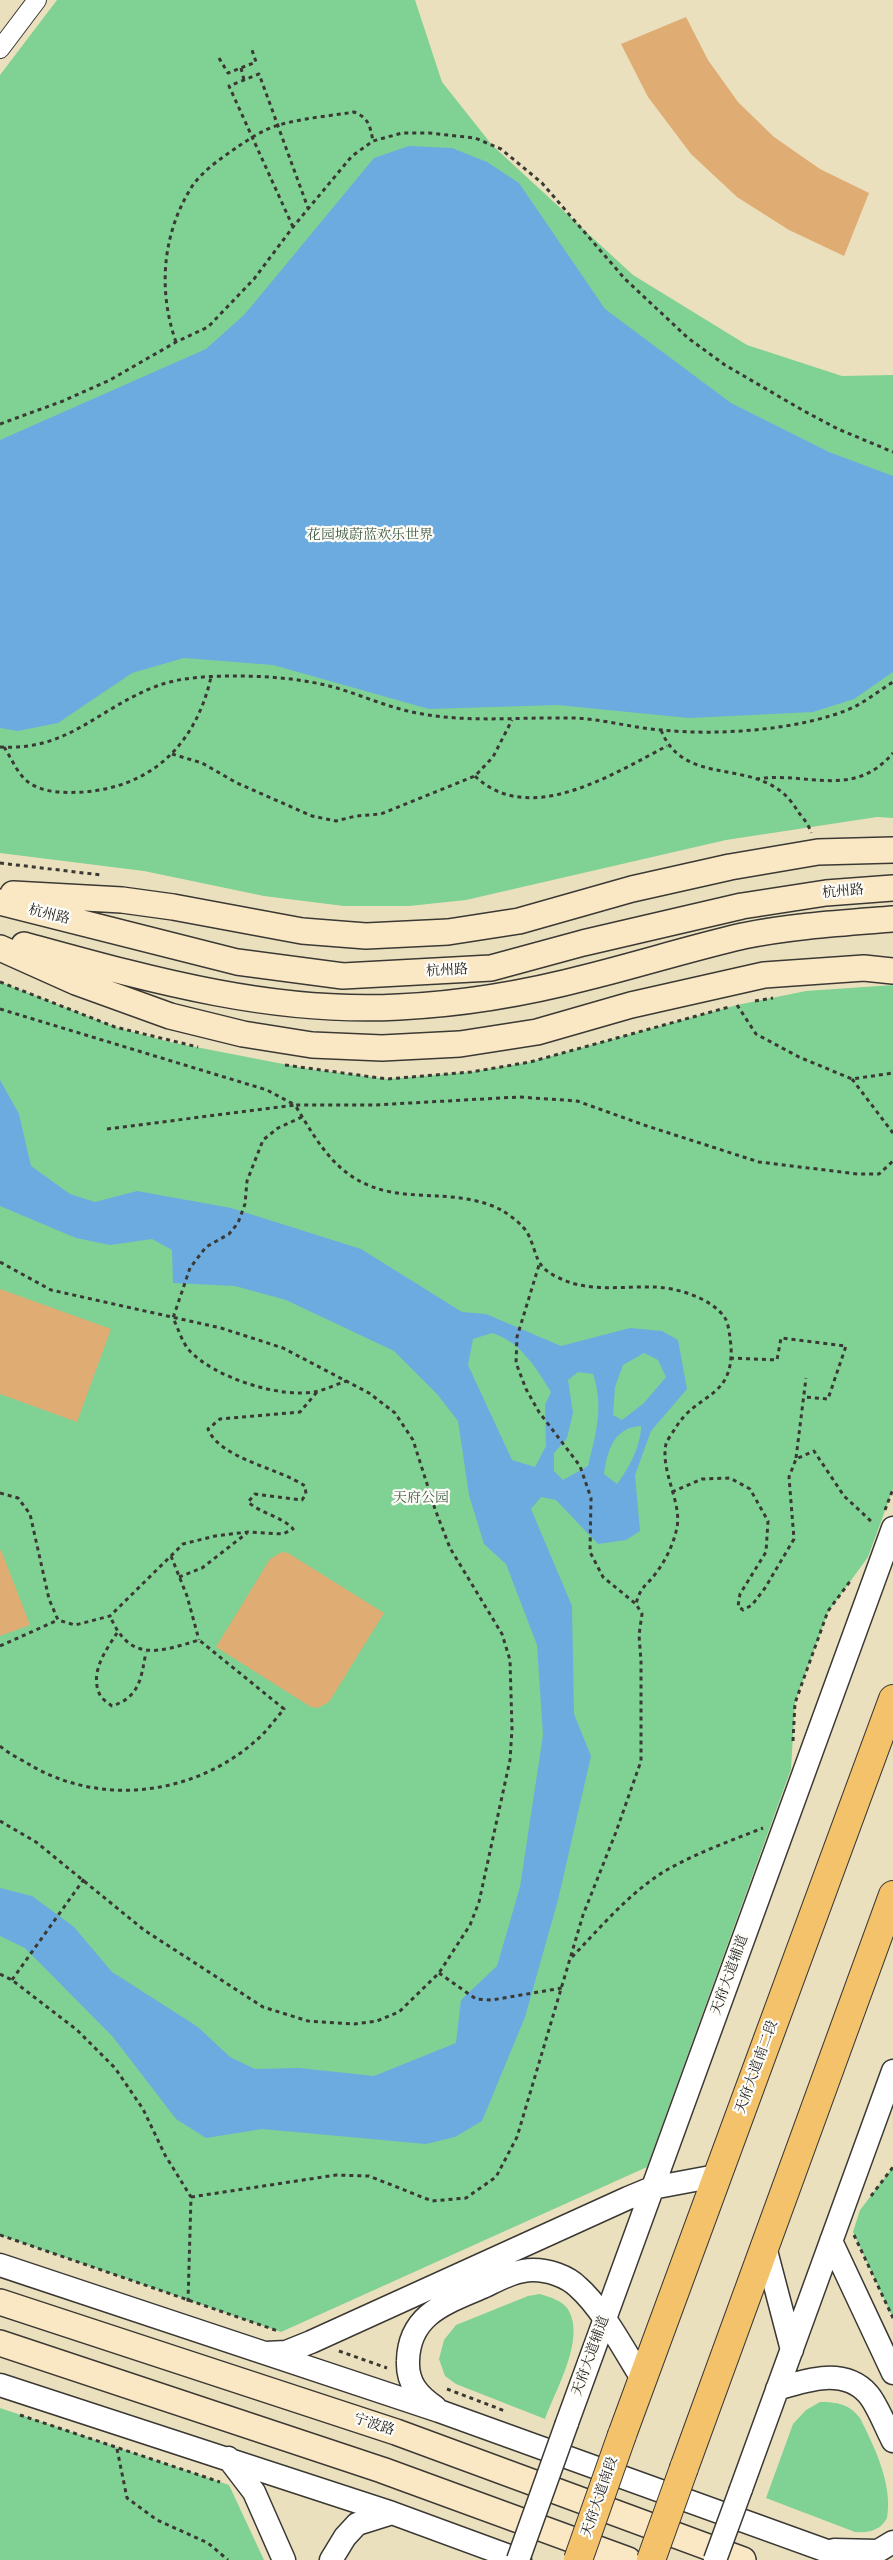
<!DOCTYPE html>
<html>
<head>
<meta charset="utf-8">
<style>
	body { margin:0 }
	canvas { display:block; background:#ebe0be }
</style>
</head>
<body>
<canvas width="893" height="2560"></canvas>
<script>
const ctx = document.querySelector('canvas').getContext('2d');
ctx.lineJoin = 'round';
function fill(path, color) { ctx.fillStyle = color; ctx.fill(path, 'evenodd'); }
function stroke(path, color, width, dash) { ctx.strokeStyle = color; ctx.lineWidth = width; ctx.lineCap = dash ? 'butt' : 'round'; ctx.setLineDash(dash || []); ctx.stroke(path); }
function write(font, color, halo, rows, align = 'center') {
  ctx.font = font + ' "IM FELL Great Primer","Noto Serif SC",serif'; ctx.lineWidth = 4.5; ctx.setLineDash([]); ctx.textBaseline = 'middle'; ctx.strokeStyle = halo; ctx.fillStyle = color; for (const [text, x, y, turn = 0] of rows) {
    ctx.save(); ctx.translate(x, y); ctx.rotate((+turn || 0) * Math.PI / 180); ctx.textAlign = isNaN(turn) ? turn : align; if (halo) ctx.strokeText(text, 0, 0); ctx.fillText(text, 0, 0); ctx.restore();
  }
}
fill(new Path2D(`
	M57,0H415L442,82L492,145L633,275L747,345L842,376L893,375V818L877,817L726,840L466,900L409,906H344L264,896L144,871L0,853V75Z
	M0,982L115,1027L170,1042L309,1069L387,1079L471,1072L530,1062L737,1005L806,991L893,985V1489L868,1557L828,1612L795,1702L791,1769L647,2167L281,2332L0,2235Z
	M893,2167V2318L853,2232L860,2210Z
	M540,2294C550,2297 564,2301 569,2311C585,2340 555,2391 545,2419L456,2384L445,2376L439,2359L444,2340L456,2325L528,2296Z
	M820,2402C837,2402 849,2404 860,2418C875,2448 893,2485 887,2518C880,2531 868,2533 855,2532L766,2498L793,2424L806,2410Z
	M0,2408L229,2485L264,2560H0Z`), '#7fd294');
fill(new Path2D(`
	M409,146L452,148L487,162L519,183L605,309L731,403L829,452L893,476V672L854,699L813,712L689,718L557,705L429,709L273,665L184,658L132,673L58,723L18,731L0,728V440L206,349L245,314L374,158Z
	M0,1080L19,1114L31,1166L70,1194L95,1202L137,1191L231,1208L361,1249L462,1312L486,1314L561,1346L630,1328L662,1331L678,1340L687,1389L651,1431L635,1475L640,1531L626,1540L598,1544L556,1500L541,1497L531,1509L572,1606L574,1714L591,1756L558,1900L525,2017L482,2121L455,2137L426,2144L262,2129L206,2138L176,2119L113,2037L25,1948L0,1936V1888L32,1896L74,1927L112,1972L198,2027L230,2057L255,2069L299,2068L374,2076L456,2043L461,2000L497,1966L520,1887L543,1735L537,1645L506,1564L484,1544L469,1495L458,1421L437,1394L394,1351L286,1300L235,1286L173,1283L172,1250L152,1239L110,1245L76,1238L0,1206ZM492,1333C520,1341 537,1369 551,1392L545,1405L546,1446L535,1467L512,1460L468,1365L473,1339ZM644,1353L658,1360L666,1377L644,1403L622,1420L613,1415L615,1387L623,1365ZM578,1372L593,1374C604,1408 596,1433 588,1466L563,1480L554,1471V1453L567,1438L573,1413L568,1380ZM641,1426C641,1446 629,1468 617,1484L604,1474C607,1451 614,1427 641,1426Z`), '#6cabdf');
fill(new Path2D(`
	M686,17L708,60L738,102L774,137L820,169L869,193L844,256L789,230L737,197L691,154L648,97L621,44Z
	M0,1289L111,1329L77,1422L0,1394Z
	M1,1550L30,1625L0,1636V1551Z
	M282,1552L288,1553L384,1613L329,1702L318,1708L311,1707L216,1647L270,1559Z`), '#dfac74');
const minor = new Path2D(`
	M0,49L37,0`);
const tertiary = new Path2D(`
	M831,2241L893,2373
	M765,2247L792,2350
	M0,2265L439,2411L852,2560
	M266,2353L286,2352L311,2342L628,2198L652,2188L716,2176
	M0,2385L392,2513L520,2560
	M777,2389C806,2380 844,2367 868,2394C877,2404 886,2428 893,2441
	M435,2407C418,2395 407,2383 408,2361C409,2314 446,2303 483,2287C498,2280 515,2270 533,2270C548,2270 567,2276 578,2287C602,2308 624,2350 641,2377
	M567,2423L893,1528
	M228,2458L254,2492L284,2560
	M741,2489L893,2071
	M834,2550L878,2551L893,2542
	M331,2560L345,2537L357,2524L392,2513`);
const secondary = new Path2D(`
	M13,894L122,900L173,907L302,931L366,936L448,932L519,921L632,889L730,867L818,852L893,850
	M0,902L237,962L343,976L491,968L583,943L742,906L826,893L893,888
	M24,945C148,979 270,1014 399,1007C462,1004 527,993 588,977C640,964 691,948 743,936C792,926 843,923 893,919
	M0,948L76,982L170,1016L243,1034L312,1045L382,1048L460,1044L537,1032L631,1005L764,975L864,968L893,971
	M0,2302L396,2432L743,2560
	M0,2343L382,2470L628,2560`);
const trunk = new Path2D(`
	M622,2435L893,1699
	M684,2468L893,1895`);
stroke(minor, '#3b3934', 20);
stroke(tertiary, '#3b3934', 25);
stroke(secondary, '#3b3934', 28);
stroke(trunk, '#3b3934', 30);
stroke(new Path2D(`
	M219,58L228,73L256,62L251,47
	M241,68L244,80
	M293,227L229,86L259,74L308,208
	M176,342C158,291 162,235 191,188C201,172 220,159 236,148C249,139 264,129 279,125C303,118 330,116 354,112C369,118 370,126 373,141
	M0,424L63,401L110,380L176,342L208,327L254,279L293,227L352,156L373,141L402,133H429L475,138L501,149L542,183L625,279L688,338L725,365L804,411L838,429L893,452
	M661,730C682,783 741,762 779,790C787,795 794,805 799,813C804,819 809,825 811,833
	M0,747C69,751 98,708 157,686C181,677 210,676 236,676C269,676 305,679 337,688C363,696 390,708 417,713C468,723 518,717 570,718C600,718 631,728 662,730C717,736 804,730 854,707C868,700 880,690 893,682
	M4,747C12,759 18,776 31,784C46,793 65,793 83,792C152,787 196,744 211,677
	M172,754L202,763L237,783L312,816L336,821L356,816L381,814L475,776L493,757L512,720
	M475,776C529,828 613,774 667,746
	M756,779C807,771 853,800 893,753
	M0,863L101,875
	M0,982L115,1027L198,1047
	M755,1001L773,998
	M737,1005L756,1034L799,1057L852,1079L893,1073
	M0,1009L267,1090L295,1105H374L519,1097L577,1101L647,1126L759,1162L858,1174H879L893,1161
	M285,1065L387,1079L471,1072L530,1062L729,1007
	M852,1079L893,1133
	M302,1117L278,1128L263,1140L247,1181L245,1204L238,1223L229,1234L206,1247L190,1268L173,1318C178,1328 182,1342 189,1350C213,1377 282,1400 318,1391C327,1389 337,1384 347,1381
	M107,1129L295,1105C320,1146 339,1182 391,1192C406,1195 422,1195 437,1196C458,1197 484,1200 503,1211C510,1215 524,1226 528,1234C538,1254 534,1266 557,1277C588,1293 620,1286 653,1287C675,1287 712,1298 725,1318C729,1324 730,1339 731,1346C734,1400 696,1392 675,1429C672,1433 668,1439 666,1444C660,1470 682,1503 677,1527C674,1543 666,1560 656,1573C646,1587 641,1585 636,1604
	M0,1262L51,1290L221,1328L283,1348L369,1393L395,1413L413,1440L435,1509L450,1548L502,1634L510,1660L512,1729L510,1760L479,1902L470,1925L439,1973L399,2012L377,2021L354,2024L308,2021L263,2007L144,1930L36,1842L0,1821
	M730,1358L777,1360L781,1338L846,1346L828,1399L804,1397
	M796,1458L806,1378
	M672,1492L702,1479L730,1478L750,1489L768,1521L766,1552L740,1594L738,1606L743,1610L752,1605L765,1588L794,1539L789,1477L796,1459L814,1451L844,1496L873,1523
	M0,1493L18,1498L30,1514L49,1599L58,1620L75,1625L110,1616L183,1544L215,1536L248,1532L283,1534L293,1529C283,1517 262,1514 248,1502L255,1494L302,1500L306,1494L305,1486C279,1468 220,1459 208,1429L220,1419L300,1412L317,1392
	M885,1510L893,1489
	M171,1556L187,1596L199,1640
	M179,1577L202,1568L247,1533
	M117,1633C106,1650 89,1673 100,1695C102,1699 108,1703 112,1706C140,1697 141,1678 146,1652
	M0,1646L58,1620
	M793,1741L795,1703L828,1611L851,1580
	M0,1746C9,1754 22,1760 32,1766C105,1808 201,1794 262,1735C270,1727 277,1717 284,1709L199,1640C159,1652 130,1663 110,1616
	M572,1957C601,1927 629,1893 665,1871C696,1853 730,1841 763,1828
	M439,1973L476,1999L492,2000L562,1988
	M0,1974L12,1980L77,2030L115,2068L143,2109L165,2155L191,2197L188,2302
	M12,1980L84,1879
	M871,2196L893,2167
	M191,2197L336,2175L369,2176L432,2201L466,2198L496,2177L517,2137L583,1915L616,1832L641,1761V1661L639,1635L642,1614L636,1604L603,1577L590,1552L591,1498L580,1466L539,1412L526,1389L516,1363L517,1337L539,1265
	M0,2235L278,2331
	M854,2235L893,2318
	M339,2351L387,2368
	M447,2389L505,2411
	M20,2415L220,2482
	M117,2449L127,2498L157,2520L208,2543L228,2560`), '#3b3934', 3, [4, 4]);
stroke(minor, '#fff', 18);
stroke(tertiary, '#fff', 22);
stroke(secondary, '#fae7c3', 25);
stroke(trunk, '#f3c26a', 28);
const tertiaryBridge = new Path2D(`
	M518,2560L567,2423
	M715,2560L741,2489`);
const trunkBridge = new Path2D(`
	M578,2560L622,2435
	M651,2560L684,2468`);
stroke(tertiaryBridge, '#3b3934', 25, []);
stroke(trunkBridge, '#3b3934', 30, []);
stroke(tertiaryBridge, '#fff', 22);
stroke(trunkBridge, '#f3c26a', 28);
write('14px', '#3f5c46', '#fdfcf7', [
	["花园城蔚蓝欢乐世界",370,536],
	["天府公园",421,1499]
]);
write('14px', '#1c1c1c', '#fdfcf7', [
	["杭州路",843,892,-5],
	["杭州路",49,915,14],
	["杭州路",447,971,-3],
	["天府大道辅道",730,1975,-70],
	["天府大道南二段",757,2067,-70],
	["天府大道辅道",591,2356,-70],
	["宁波路",374,2425,18],
	["天府大道南段",600,2497,-71]
]);
</script>
</body>
</html>
